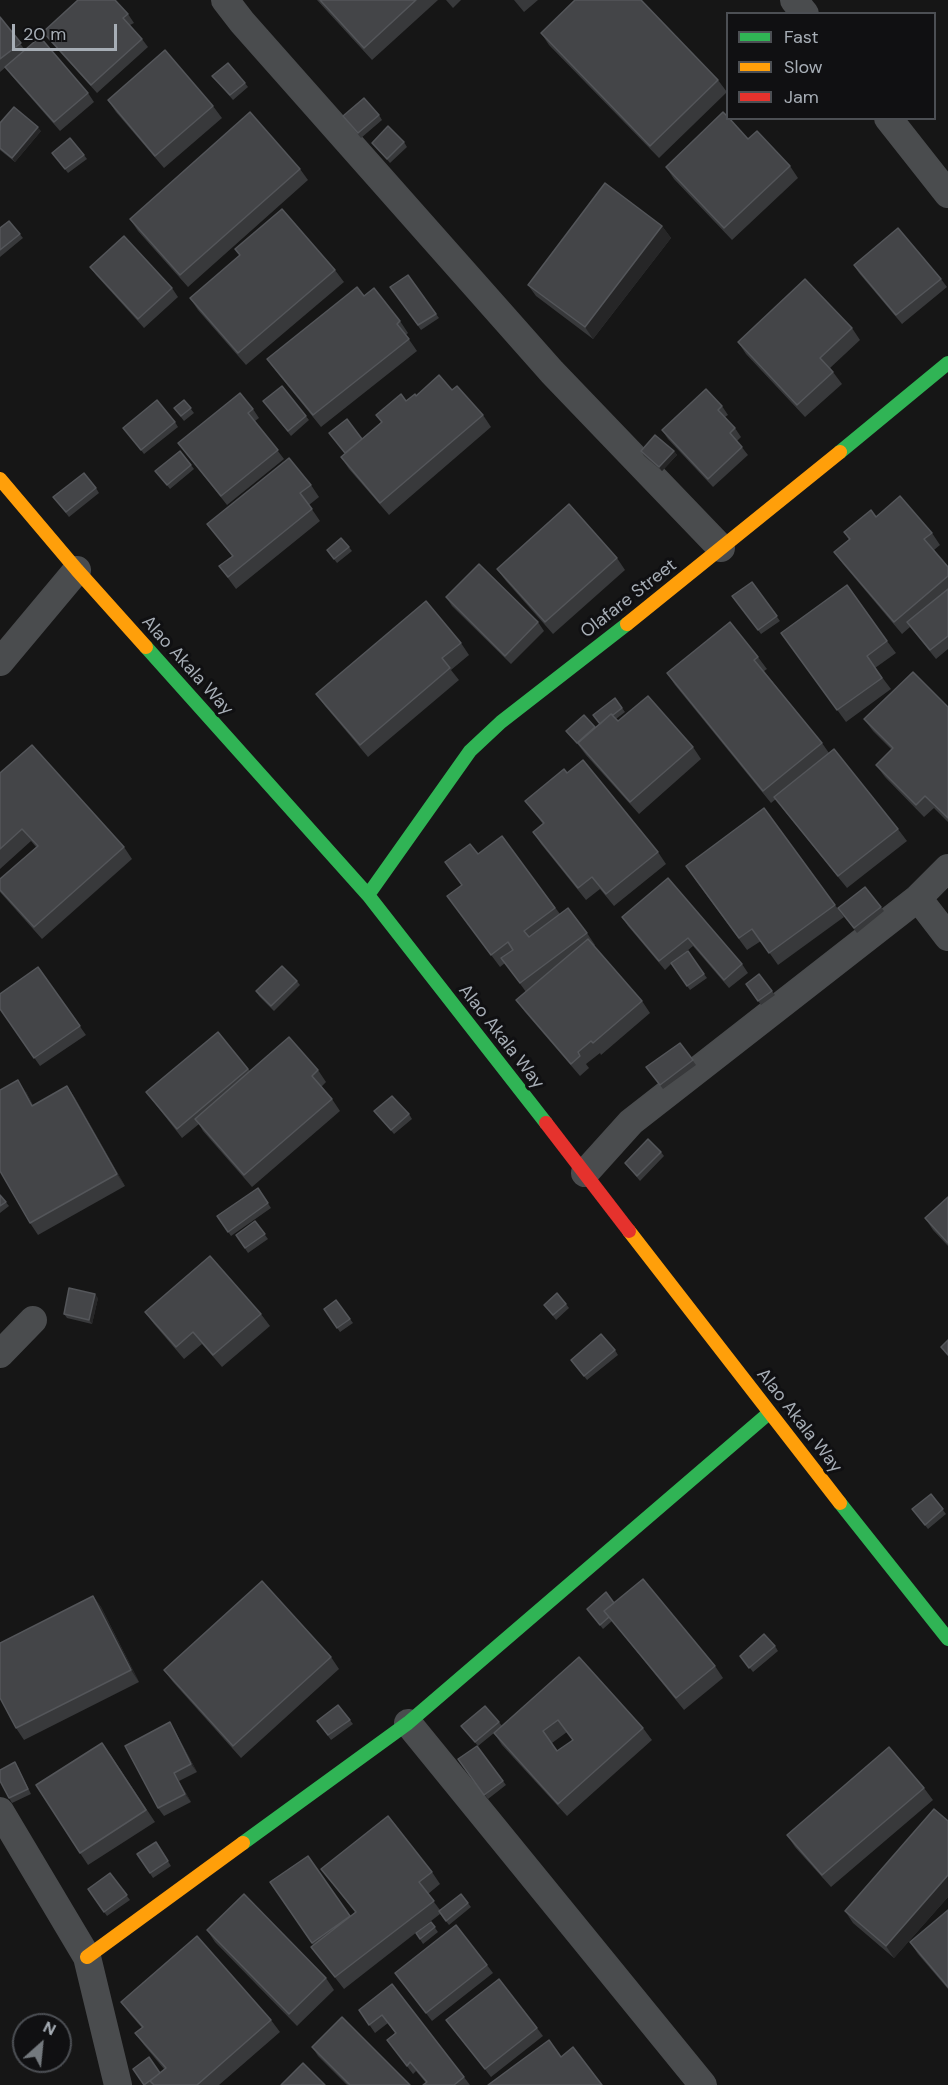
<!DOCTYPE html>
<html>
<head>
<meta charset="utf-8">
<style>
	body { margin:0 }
	#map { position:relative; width:948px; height:2085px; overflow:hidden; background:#161616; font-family:"DM Sans",sans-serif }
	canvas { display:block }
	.legend { position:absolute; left:726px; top:12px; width:210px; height:108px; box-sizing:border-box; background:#101012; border:2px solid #4c4f54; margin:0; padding:8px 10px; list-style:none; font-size:18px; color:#a7aeb6 }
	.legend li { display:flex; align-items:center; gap:12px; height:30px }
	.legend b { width:30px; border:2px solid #4c4f54 }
	.north { position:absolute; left:12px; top:2013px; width:60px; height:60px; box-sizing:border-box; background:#101012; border:2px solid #4c4f54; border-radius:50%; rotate:27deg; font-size:16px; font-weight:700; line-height:24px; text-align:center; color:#a7aeb6 }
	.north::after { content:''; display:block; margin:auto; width:21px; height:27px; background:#74797e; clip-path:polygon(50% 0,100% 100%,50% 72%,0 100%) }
	.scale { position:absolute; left:12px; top:24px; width:105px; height:27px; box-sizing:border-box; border:3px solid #a7aeb6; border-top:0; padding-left:8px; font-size:18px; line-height:21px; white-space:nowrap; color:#a7aeb6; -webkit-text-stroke:4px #101012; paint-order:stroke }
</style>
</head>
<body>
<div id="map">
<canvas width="948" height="2085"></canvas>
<ul class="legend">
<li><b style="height:8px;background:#30b455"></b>Fast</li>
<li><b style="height:8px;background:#ff9f0a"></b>Slow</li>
<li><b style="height:8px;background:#e5322d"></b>Jam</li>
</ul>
<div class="north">N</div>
<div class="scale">20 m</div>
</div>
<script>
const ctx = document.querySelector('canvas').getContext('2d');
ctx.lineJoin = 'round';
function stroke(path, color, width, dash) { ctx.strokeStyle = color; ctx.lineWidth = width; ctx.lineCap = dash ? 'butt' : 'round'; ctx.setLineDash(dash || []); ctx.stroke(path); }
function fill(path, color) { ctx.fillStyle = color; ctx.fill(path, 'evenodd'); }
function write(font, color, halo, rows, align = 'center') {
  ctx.font = font + ' "DM Sans",sans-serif'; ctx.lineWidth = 6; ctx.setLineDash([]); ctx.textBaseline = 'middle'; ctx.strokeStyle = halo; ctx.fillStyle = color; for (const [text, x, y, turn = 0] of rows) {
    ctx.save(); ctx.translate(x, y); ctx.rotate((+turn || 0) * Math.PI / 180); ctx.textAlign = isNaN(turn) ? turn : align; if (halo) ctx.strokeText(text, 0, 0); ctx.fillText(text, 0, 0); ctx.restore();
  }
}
stroke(new Path2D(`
	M225,0L242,22L552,372L721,548
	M794,0L805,14
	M888,118L948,194
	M0,662L77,570
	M918,898L948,937
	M585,1173L631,1122L918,898L948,868
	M0,1354L33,1320
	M408,1723L703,2085
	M0,1811L87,1957L118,2085`), '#4a4c4e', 28);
stroke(new Path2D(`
	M840,452L948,363
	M146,647L368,895L546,1123
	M368,895L470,751L501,722L627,624
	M840,1503L948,1639
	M243,1843L408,1723L769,1413`), '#30b455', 14);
stroke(new Path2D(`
	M0,479L77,570L146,647
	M627,624L840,452
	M629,1231L840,1503
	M87,1957L243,1843`), '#ff9f0a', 14);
stroke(new Path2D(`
	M546,1123L629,1231`), '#e5322d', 14);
fill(new Path2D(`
	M317,0H438L372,60Z
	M446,0H461L453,8Z
	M514,0H538L524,12Z
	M128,14L134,23L130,25L142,39L148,47L97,93L49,40L43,32Z
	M0,17L25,50L88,93L94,102L60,131L11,75L6,67L0,72Z
	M541,33L718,80L727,92L659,158L549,45Z
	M212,76L245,83L248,87L233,100Z
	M108,100L213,106L222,118L164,168L116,112Z
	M379,115L382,120L361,138L343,116Z
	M0,123L41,131L15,162L0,150Z
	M748,139L790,166L798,178L732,240L674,179L666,167Z
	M404,142L407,147L390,163L372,143Z
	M52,153L84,155L87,159L68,173Z
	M300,169L308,180L188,287L138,231L130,219Z
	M9,221L23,238L0,257V228Z
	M662,226L671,238L593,339L536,296L528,285Z
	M235,249L335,270L344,282L246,365L198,310L190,298L240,256Z
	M854,265L941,279L947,287L902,324L859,273Z
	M90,267L172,288L178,297L144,328L96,275Z
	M408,275L439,318L421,330L390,287Z
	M364,296L400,321L408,333L406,335L417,351L321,427L276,371L267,359Z
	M852,328L860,340L830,368L842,384L805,417L746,354L738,342Z
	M282,386L309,420L291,436L263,401Z
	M452,390L483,415L491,427L389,515L349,469L341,457L381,422L376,415L416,396Z
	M184,400L194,413L184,421L174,408Z
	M722,406L728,415L725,417L735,428L741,437L737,441L748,455L713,487L668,439L662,430Z
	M253,409L259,418L255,421L284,459L227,505L178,443Z
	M175,422L178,427L144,454L127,432Z
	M641,451H674L677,455L662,471L644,456Z
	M191,465L194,469L170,489L155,471Z
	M311,485L319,497L309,505L320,521L236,589L219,566L232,556L207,524Z
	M96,488L99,493L69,517L56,501Z
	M876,517L932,533L940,545L934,550L948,567V649L936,659L910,627L902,634L843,564L834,552L849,540L844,532Z
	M349,547L352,551L337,563L327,550Z
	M617,558L625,570L553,634L506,581L497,569Z
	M752,582L780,621L761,634L732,596Z
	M446,597L538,622L544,631L511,664L452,606Z
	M781,633L887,641L896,653L875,668L891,689L846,722Z
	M461,643L469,655L451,670L459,680L368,757L325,706L316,694Z
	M758,657L767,669L764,671L822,743L829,753L898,829L907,841L847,888L783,809L776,799L771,803L675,685L667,673Z
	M615,698L625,712L616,719L618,721L693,747L701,759L639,814L586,755L580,747L566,731L584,715L595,728L600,724Z
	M948,707V822L934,808L924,817L885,777L876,765L892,750L873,731L864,719Z
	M0,773L124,847L132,859L42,939L0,892V879L36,847L31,841L0,869Z
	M567,773L658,852L666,864L614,906L600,889L586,900L541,844L533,832L543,824L525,801Z
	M502,836L560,914L587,933L595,945L594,946L642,1001L650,1013L601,1055L600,1053L586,1064L589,1068L580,1076L525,1012L516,1000L526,992L505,963L500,967L447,896L462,885L478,854Z
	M668,878L742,964L748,973L729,988L693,946L687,951L707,978L690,990L671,964L665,970L628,926L622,917Z
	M694,878L835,905L844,917L778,965L761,941L747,950Z
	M865,887L884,911L857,933L838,908Z
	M38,967L86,1035L40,1066L0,1009Z
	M759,974L775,995L761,1005L746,984Z
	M297,981L300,985L274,1011L259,996L256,991Z
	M218,1032L250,1071L318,1070L326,1082L321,1087L332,1099L340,1111L252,1187L203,1131L199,1124L182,1138L146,1092Z
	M680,1043L696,1065L663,1089L646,1067Z
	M67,1086L75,1098L125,1186L38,1235L30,1223L26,1092L33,1105Z
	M374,1111L409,1114L412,1119L394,1134Z
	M661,1152L664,1156L640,1181L625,1163Z
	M258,1188L271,1208L231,1236L217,1216Z
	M0,1195L9,1206L0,1213Z
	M948,1197V1246L933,1230L925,1218Z
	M255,1221L268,1239L248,1253L236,1235Z
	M98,1298L92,1324L67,1318L64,1314Z
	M336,1300L353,1323L340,1332L324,1309Z
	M566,1304L569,1308L556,1320L544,1305Z
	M145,1312L261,1314L270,1326L222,1367L202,1344L184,1359L154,1324Z
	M615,1350L618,1355L587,1380L571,1360Z
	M931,1494L946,1514L928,1529L915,1513Z
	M93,1596L101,1607L139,1682L24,1740L16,1728Z
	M614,1603L715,1666L723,1678L684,1710L612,1621L603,1629L587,1609Z
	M775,1646L778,1651L753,1672L740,1656Z
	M331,1657L339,1669L241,1758L173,1682L164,1670Z
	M579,1657L643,1728L652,1740L567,1816L502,1745L494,1733L478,1746L461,1726L499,1722L502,1726ZM567,1732L573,1740L557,1751L552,1743Z
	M338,1705L353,1724L331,1740L317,1721Z
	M170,1722L175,1731L197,1772L179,1781L191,1802L164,1816L158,1808Z
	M477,1746L506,1785L488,1799L458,1759Z
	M110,1754L155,1822L88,1865L80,1853Z
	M18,1767L31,1794L12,1803L9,1798Z
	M924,1788L933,1800L831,1887L795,1847L787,1835Z
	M948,1821V1897L894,1958L853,1923L845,1911Z
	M156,1842L171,1866L153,1878L137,1854Z
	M321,1869L432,1872L440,1884L428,1894L440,1910L461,1894L471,1907L449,1925L440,1914L344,1989L311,1947L313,1945L270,1882L350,1916L355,1912Z
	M110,1873L130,1900L107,1916L88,1889Z
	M948,1910V1989L918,1954L910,1942Z
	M431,1922L438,1932L423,1944L416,1933Z
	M207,1930L326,1978L334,1990L297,2026L215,1942Z
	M487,1965L493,1973L432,2021L395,1973Z
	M392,1984L464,2077L470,2085H423L426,2083L416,2071L413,2074L387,2040L395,2033L388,2023L375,2033L359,2010Z
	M121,2002L271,2020L280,2032L219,2085H144L164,2069L144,2045L135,2033L142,2028L130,2014Z
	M446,2020L537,2028L543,2036L491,2077Z
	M312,2047L410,2085H347L318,2056Z`), '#38393b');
fill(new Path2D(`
	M38,127L41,131L15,162L12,158Z
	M662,226L671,238L593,339L585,327Z
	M674,451L677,455L662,471L659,467Z
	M18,1080L26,1092L40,1118L32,1106Z
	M67,1086L75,1098L125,1186L117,1174Z
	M95,1294L98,1298L92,1324L89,1320Z
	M93,1596L101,1607L139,1682L131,1670Z
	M170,1722L175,1731L197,1772L191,1764Z
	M174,1773L179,1781L191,1802L185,1794Z
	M948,1875V1897L894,1958L886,1946Z`), '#262627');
const building = new Path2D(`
	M78,0H115L128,14L123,18L142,39L91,85L43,32Z
	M320,0H416L364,48Z
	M575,0H641L718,80L650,146L541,33Z
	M0,17L21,43L0,59Z
	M40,37L88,93L54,122L5,67Z
	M165,50L213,106L155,156L108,100Z
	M228,63L245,83L230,95L212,76Z
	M364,98L379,115L358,133L343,116Z
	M14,107L38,127L12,158L0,148V123Z
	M250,112L300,169L180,275L130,219Z
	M723,112L728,117V118H729L748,139L757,131L790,166L724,228L666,167Z
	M388,126L404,142L387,159L372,143Z
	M70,138L84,155L65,169L52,153Z
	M605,183L662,226L585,327L528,285Z
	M282,209L335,270L238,353L190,298L240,255L235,249Z
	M9,221L20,234L0,250V228Z
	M898,228L941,279L896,315L854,265Z
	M124,236L172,288L138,319L90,267Z
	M408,275L436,314L418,325L390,287Z
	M805,279L852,328L820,358L833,372L797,405L738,342Z
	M357,287L364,296L374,288L400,321L397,324L409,339L313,415L267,359Z
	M439,375L452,390L457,386L483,415L380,503L341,457L382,422L376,415L401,394L406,401L415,394L416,396Z
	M282,386L306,416L288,431L263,401Z
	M706,389L722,406L718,410L735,428L730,433L742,447L708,479L662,430Z
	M240,393L253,409L248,413L278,450L221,496L178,443Z
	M157,400L175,422L141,450L123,428Z
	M184,400L191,408L181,416L174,408Z
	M347,419L362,439L345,453L329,433Z
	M655,435L674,451L659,467L641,451Z
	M180,451L191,465L167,485L155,471Z
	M289,458L311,485L300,493L312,509L228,577L219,566L233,556L207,524Z
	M84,473L96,488L66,512L53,497Z
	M900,496L932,533L924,539L948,567V576L894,622L834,552L850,539L844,532L871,510L876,517Z
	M569,504L617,558L545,622L497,569Z
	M341,538L349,547L334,559L327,550Z
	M479,564L538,622L505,656L446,597Z
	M752,582L777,616L758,630L732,596Z
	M847,585L887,641L867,656L882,678L837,710L781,633Z
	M948,589V636L930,650L907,622Z
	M426,601L461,643L442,658L450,668L360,745L316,694Z
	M730,622L758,657L754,660L822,743L763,791L667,673Z
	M913,672L948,707V818L925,796L916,805L876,765L893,748L864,719Z
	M648,696L693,747L630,802L578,743L611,714L618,721Z
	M615,698L622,708L613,715L611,714L600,724L593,715Z
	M584,715L595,727L577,743L566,731Z
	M32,745L124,847L34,927L0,890V879L38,846L22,829L0,849V773Z
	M834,749L898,829L838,876L774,797Z
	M583,760L658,852L606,894L592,877L578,888L533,832L544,823L525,801L564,769L567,773Z
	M764,808L835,905L769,953L752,929L739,938L686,866Z
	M502,836L555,908L524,931L529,937L568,908L587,933L520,983L501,958L513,950L508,942L491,955L447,896L462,885L445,862L470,844L478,854Z
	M668,878L742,964L724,980L688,938L659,961L622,917Z
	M865,887L881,907L854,928L838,908Z
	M588,939L642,1001L593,1043L591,1041L578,1052L580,1056L571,1064L516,1000Z
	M688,951L704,974L687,986L671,963Z
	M282,966L297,981L271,1006L256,991Z
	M38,967L80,1026L34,1058L0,1009V994Z
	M759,974L772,991L758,1001L746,984Z
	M218,1032L248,1069L177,1129L146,1092Z
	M289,1037L318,1070L312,1076L332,1099L244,1175L195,1119Z
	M680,1043L693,1060L660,1085L646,1067Z
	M18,1080L32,1106L67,1086L117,1174L30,1223L0,1171V1090Z
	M392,1096L409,1114L391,1130L374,1111Z
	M648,1139L661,1152L637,1176L625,1163Z
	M258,1188L268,1203L228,1232L217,1216Z
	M0,1195L6,1202L0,1206Z
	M948,1197V1243L925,1218Z
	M255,1221L265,1234L245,1248L236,1235Z
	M210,1256L261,1314L213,1355L193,1332L176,1347L145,1312Z
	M69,1288L95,1294L89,1320L64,1314Z
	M557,1293L566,1304L553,1315L544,1305Z
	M336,1300L350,1319L337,1328L324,1309Z
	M601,1334L615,1350L584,1376L571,1360Z
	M948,1340V1355L941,1347Z
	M931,1494L943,1509L925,1525L912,1509Z
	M643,1579L715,1666L676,1698L604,1611Z
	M262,1581L331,1657L233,1746L164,1670Z
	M606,1592L614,1603L604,1611L609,1617L600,1625L587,1609Z
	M93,1596L131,1670L16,1728L0,1698V1643Z
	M764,1634L775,1646L749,1668L740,1656Z
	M579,1657L643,1728L558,1804L494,1733ZM558,1720L573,1740L557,1751L543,1731Z
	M338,1705L350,1720L328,1735L317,1721Z
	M485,1706L499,1722L475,1742L461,1726Z
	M170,1722L191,1764L174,1773L185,1794L158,1808L125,1746Z
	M102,1743L146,1810L80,1853L36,1785Z
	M477,1746L503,1781L484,1795L458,1759Z
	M889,1747L924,1788L822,1875L787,1835Z
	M15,1762L28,1789L9,1798L0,1781V1770Z
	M934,1809L948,1821V1875L886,1946L845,1911Z
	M388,1816L432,1872L419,1882L434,1901L335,1977L311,1947L356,1912L321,1869Z
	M156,1842L168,1861L150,1873L137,1854Z
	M308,1856L350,1916L312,1943L270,1882Z
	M110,1873L127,1895L104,1912L88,1889Z
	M244,1894L326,1978L289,2014L207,1930Z
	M461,1894L468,1903L446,1921L439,1911Z
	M948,1910V1987L910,1942Z
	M431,1922L435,1927L420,1939L416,1933Z
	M456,1925L487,1965L426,2013L395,1973Z
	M197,1936L271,2020L197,2085H154L150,2081L166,2068L135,2033L143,2027L121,2002Z
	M499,1979L537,2028L485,2069L446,2020Z
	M392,1984L464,2077L454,2085H423L427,2082L410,2062L407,2066L387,2040L396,2033L382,2015L369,2025L359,2010Z
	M342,2017L410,2085H350L312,2047Z
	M549,2040L561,2057L573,2047L602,2085H488Z
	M149,2057L160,2073L144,2085L133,2069Z
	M303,2063L325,2085H281Z`);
fill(building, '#444548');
stroke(building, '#54565a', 1.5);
write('18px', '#a7aeb6', '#101012', [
	["Olafare Street",629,599,-38],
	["Alao Akala Way",187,666,48],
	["Alao Akala Way",501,1037,52],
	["Alao Akala Way",799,1421,52]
]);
</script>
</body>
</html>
